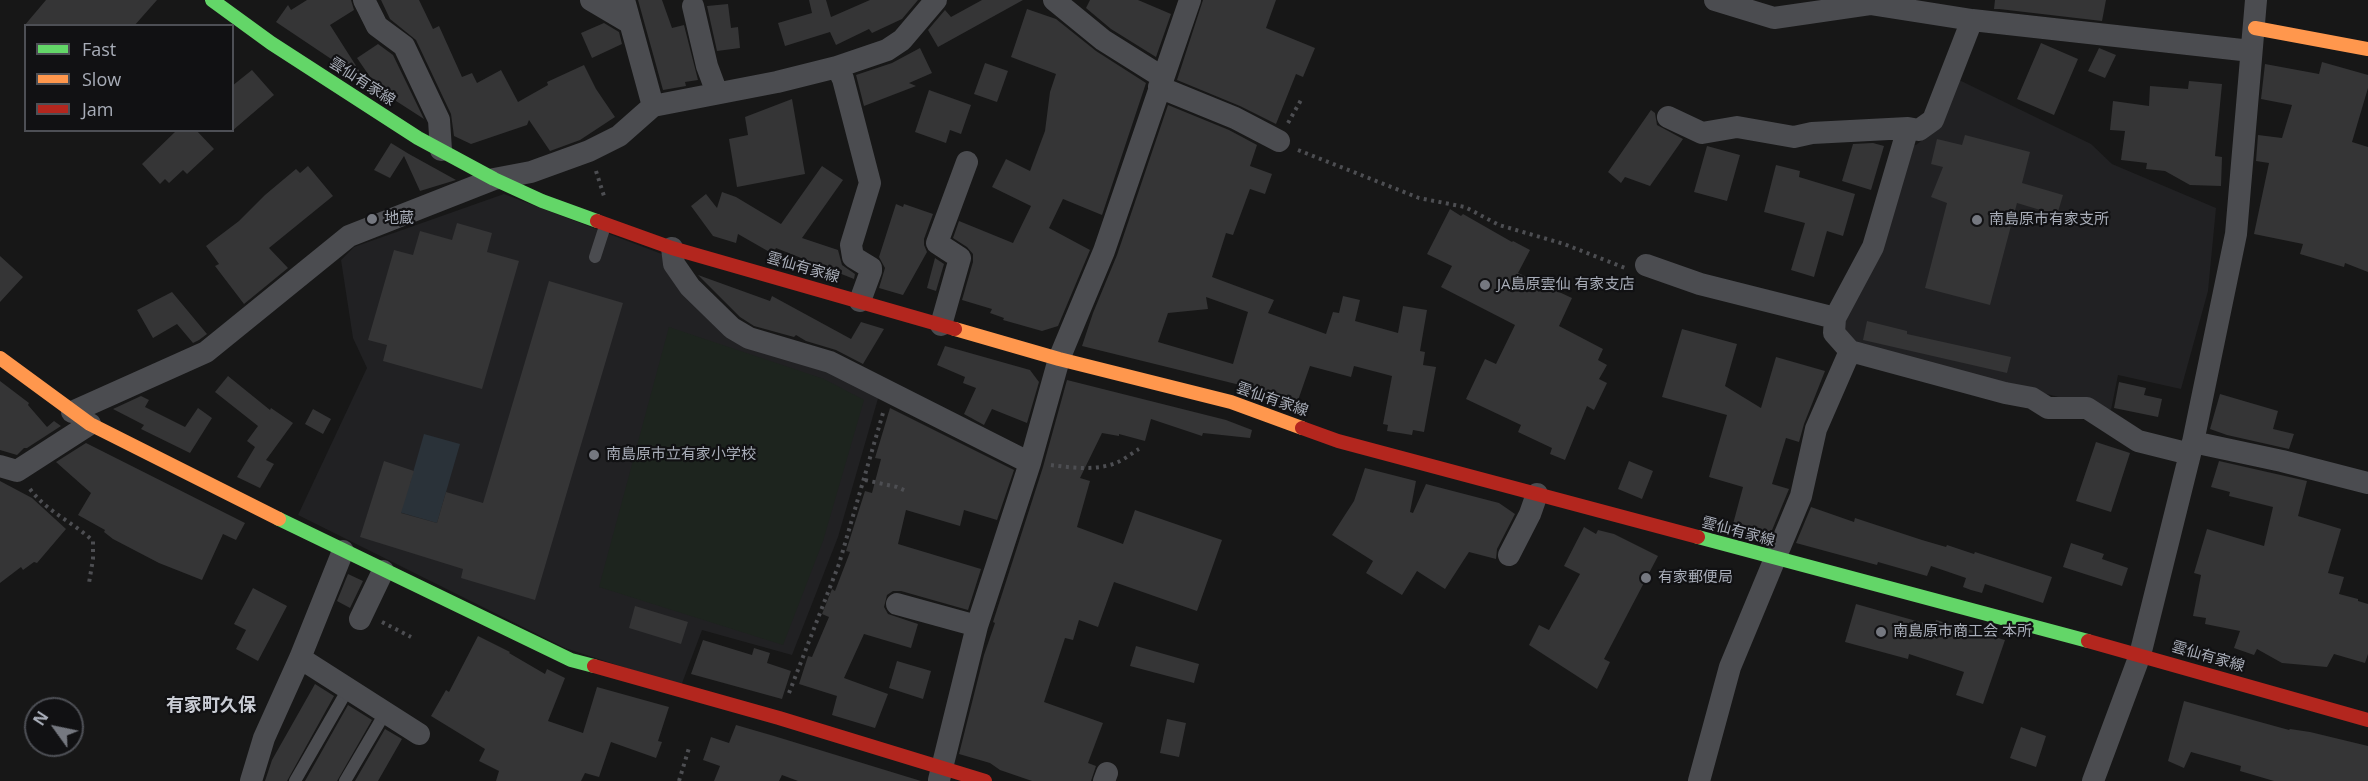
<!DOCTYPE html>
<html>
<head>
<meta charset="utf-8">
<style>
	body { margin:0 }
	#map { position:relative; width:2368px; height:781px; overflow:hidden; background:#171717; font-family:"Open Sans",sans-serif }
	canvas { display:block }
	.legend { position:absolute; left:24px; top:24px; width:210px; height:108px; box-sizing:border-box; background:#111113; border:2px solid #4d4f55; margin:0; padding:8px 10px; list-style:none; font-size:18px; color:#a8adb8 }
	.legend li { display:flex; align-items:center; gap:12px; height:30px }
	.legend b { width:30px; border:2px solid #4d4f55 }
	.north { position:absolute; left:24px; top:697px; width:60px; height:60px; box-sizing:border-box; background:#111113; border:2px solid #4d4f55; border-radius:50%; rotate:303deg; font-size:16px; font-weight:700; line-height:24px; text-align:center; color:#a8adb8 }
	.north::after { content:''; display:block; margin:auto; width:21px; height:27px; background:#757880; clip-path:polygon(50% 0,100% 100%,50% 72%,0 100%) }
</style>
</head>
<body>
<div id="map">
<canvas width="2368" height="781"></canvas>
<ul class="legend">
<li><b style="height:8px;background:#63d668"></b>Fast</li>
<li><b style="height:8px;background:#ff974d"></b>Slow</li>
<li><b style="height:8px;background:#b3261e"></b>Jam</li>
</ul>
<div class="north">N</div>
</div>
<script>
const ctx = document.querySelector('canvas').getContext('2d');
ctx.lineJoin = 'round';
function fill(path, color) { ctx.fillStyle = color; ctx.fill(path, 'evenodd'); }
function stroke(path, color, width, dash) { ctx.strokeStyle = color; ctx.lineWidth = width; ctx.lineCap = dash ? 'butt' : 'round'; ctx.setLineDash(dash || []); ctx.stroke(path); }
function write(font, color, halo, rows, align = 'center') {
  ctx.font = font + ' "Open Sans","Noto Sans JP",sans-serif'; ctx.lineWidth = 4.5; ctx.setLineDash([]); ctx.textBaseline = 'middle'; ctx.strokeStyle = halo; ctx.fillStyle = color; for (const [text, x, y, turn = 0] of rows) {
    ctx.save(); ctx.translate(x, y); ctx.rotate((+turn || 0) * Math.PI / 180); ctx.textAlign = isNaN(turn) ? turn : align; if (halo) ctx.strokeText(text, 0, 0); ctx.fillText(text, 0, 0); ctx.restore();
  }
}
fill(new Path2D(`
	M1955,78L2091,144L2112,164L2216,208L2208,291L2181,389L2118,375L2111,410L1853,346L1838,318L1907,146L1916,145L1929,135Z
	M504,194L667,256L739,343L826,368L879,395L838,537L792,655L702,630L681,686L565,648L298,515L367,368L353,338L341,260L354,247Z`), '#212123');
fill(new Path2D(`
	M669,327L824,379L864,400L823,541L783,645L599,587Z`), '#1d241e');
fill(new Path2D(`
	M424,434L460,444L437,523L385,508L410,483Z`), '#2a3239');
fill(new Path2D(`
	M46,0H157L134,26H24Z
	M307,0H351L354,10L330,25L367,83L276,22L288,5L291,10Z
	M381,0H419L433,29L439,26L462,77L472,73L477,83L501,70L518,102L548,85L547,82L584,65L596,89L615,117L580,140L550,151L529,120L527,125L471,144L454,136L451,114L416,40L390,19Z
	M638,0H662L672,28L684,25L698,80L685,82L686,86L663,90Z
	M809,0H826L831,17L870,0H918L902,19L872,33L869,29L836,45L830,32L785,46L778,23L812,13Z
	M982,0H1023L938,47L928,30L945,10L951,17Z
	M1090,0H1138L1171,14L1156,57L1111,29L1086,8Z
	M1203,0H1276L1266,28L1315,48L1303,77L1296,74L1276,124L1240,106L1177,80Z
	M1995,0H2106L2102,21L1999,9H1994Z
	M728,4L731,28L738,27L740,48L717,51L707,6Z
	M1027,9L1056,19L1096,51L1146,83L1102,215L1063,199L1049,228L1090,250L1058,326L1042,331L1003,320L1004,318L990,313L992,309L962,300L973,262V254L967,247L953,238L959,221L1013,243L1031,206L992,187L1006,159L1030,171L1045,131L1050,92L1056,74L1011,57Z
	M604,23L619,32L622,44L592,58L581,33Z
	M2041,43L2078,59L2054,115L2017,99Z
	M378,44L393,55L424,119L379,90L357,58Z
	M920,48L932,73L909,83L916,86L864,106L856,75L892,63Z
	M2099,48L2116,55L2105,78L2088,71Z
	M2322,62L2368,75V88L2352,142L2368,147V272L2345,263L2344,267L2300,254L2303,244L2254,234L2269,163L2256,161L2258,135L2282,138L2292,105L2261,99L2265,64L2319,74Z
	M985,63L1008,71L997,102L974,94Z
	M252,70L274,95L232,131V86Z
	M2189,81L2222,84L2215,156L2222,157L2221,186L2190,185L2165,171L2146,169L2147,163L2121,160L2125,131L2110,130L2113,101L2149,106L2150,86L2188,89Z
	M929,90L971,105L961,134L950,130L946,143L915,132Z
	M792,99L805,174L737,187L729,139L748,135L745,117Z
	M1168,105L1229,130L1257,145L1250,166L1272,174L1265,194L1250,189L1233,235L1226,233L1212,277L1274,300L1268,313L1326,334L1333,312L1339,313L1343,296L1360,300L1355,321L1398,333L1403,306L1427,310L1420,351L1425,352L1423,365L1436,367L1424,432L1413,430L1412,435L1387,431L1388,425L1383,424L1392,376L1354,366L1351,377L1310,366L1296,406L1236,384L1082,346L1093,313L1117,255ZM1206,297L1248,312L1233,364L1158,342L1168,313L1208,309Z
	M1651,110L1655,113L1657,125L1683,139L1650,186L1625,177L1621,183L1608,172Z
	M177,130H196L214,149L187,174L183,170L169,183L165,179L160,184L142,164Z
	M1965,135L2030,152L2022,183L2063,195L2057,215L2017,203L1990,305L1925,288L1947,203L1931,197L1943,167L1931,164L1937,139L1962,145Z
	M391,143L409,154L456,180L420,191L404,156L390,178L374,170Z
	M1873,143L1884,146L1871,190L1842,181L1853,144Z
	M1707,146L1740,155L1727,201L1694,192Z
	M1776,165L1800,171L1799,177L1855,194L1843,236L1827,231L1814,277L1791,270L1805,223L1764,212Z
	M308,166L333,196L269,248L288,268L244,304L215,266L219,264L206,246L239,221L265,195L296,169L300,173Z
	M822,166L843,180L802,238L838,250L842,265L855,274L854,279L776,248L773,254L738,234L736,243L713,236L691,206L706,194L717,208L722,192L736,197L781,224Z
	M896,204L903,207L904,204L933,214L924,239V245L927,252L903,295L879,288L885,268L879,257Z
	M1450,209L1461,216L1463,214L1512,242L1513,241L1530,250L1518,273L1572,298L1559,326L1603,349L1598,360L1607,365L1599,379L1607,383L1594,410L1587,406L1565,460L1550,454L1552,448L1518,432L1521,425L1466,399L1485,359L1496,364L1515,325L1441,287L1452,266L1427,254Z
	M457,223L492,233L487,252L519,261L482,389L383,361L387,345L368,340L394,250L413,255L420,231L452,240Z
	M0,256L23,277L0,302Z
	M935,258L944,264L936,291L927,288Z
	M698,275L770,301L772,296L851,339L861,322L884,329L863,364L836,350L806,341L796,335L794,337L754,326L740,317Z
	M549,281L623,303L535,600L461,578L463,569L360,537L384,461L414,471L401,513L437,523L446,492L483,503Z
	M172,292L207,334L199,340L193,343L177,324L153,338L137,310Z
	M1867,321L1907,331V334L2011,357L2007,373L1863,340Z
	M1682,329L1737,344L1725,386L1761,408L1776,357L1825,371L1804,424L1799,442L1786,438L1772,484L1789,489L1770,535L1733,524L1743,487L1709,477L1727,415L1662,397Z
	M945,346L1030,370L1039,382L1027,423L992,409L984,425L964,414L976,388L963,383L965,377L937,365Z
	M228,376L270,410L271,408L293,423L266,460L274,464L260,488L237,477L255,447L247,441L258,426L215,392Z
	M1067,380L1226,420L1252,430L1250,438L1203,433L1202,436L1151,419L1145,441L1119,434V436L1102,433L1080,478L1090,481L1077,527L1123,544L1135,510L1222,540L1197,611L1114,582L1098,627L1079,620L1073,640L1065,638L1044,702L1103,723L1088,763L1096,766L1091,781H1032L1000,770L990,763L959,754L984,655L995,623L993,622L1043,467Z
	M0,381L29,403L28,405L47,427L54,421L61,426L27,448H24L17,455L0,450Z
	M2119,382L2146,388L2144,395L2162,399L2158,417L2114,408Z
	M2220,394L2278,411L2273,429L2294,434L2289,449L2227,435L2210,429Z
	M141,396L149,400L145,407L185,427L198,408L212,418L190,453L141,429L144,425L113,409Z
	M890,408L1014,470L997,520L964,510L960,526L906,510L898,544L981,569L968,610L901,591H893L887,595L884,607L888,614L918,624L911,648L864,634L844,678L888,694L875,728L832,715L837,696L799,684L808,656L812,657L829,617L822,614L832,589L835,591L850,552L846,551L865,491L872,493L881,459L875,458Z
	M313,409L331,419L323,434L305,424Z
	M2096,442L2130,453L2111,512L2076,501Z
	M86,443L245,523L236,540L223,534L202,580L159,563L113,539L104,532L105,530L78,515L91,493L56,462Z
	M1629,461L1653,471L1642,499L1618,489Z
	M2219,461L2307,481L2298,516L2341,529L2328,573L2344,577L2339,594L2358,599V601L2368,604V654L2365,663L2334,654L2327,667L2282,663L2257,649L2254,655L2234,648L2240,631L2205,624L2206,618L2193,616L2201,575L2194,573L2207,529L2264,546L2273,507L2229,496L2230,492L2211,487Z
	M1365,468L1416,481L1410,512L1413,513L1426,484L1499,503L1515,514L1497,549L1496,559L1469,552L1445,589L1417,571L1402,595L1366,573L1373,561L1332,535L1354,501Z
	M0,481L32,498L66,529L37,563L34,562L23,570L21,567L0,583Z
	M1811,507L1854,522L1855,518L1922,540L1946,547L1947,545L1974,554L1975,552L2052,577L2043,603L1985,584L1982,593L1971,590L1963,587L1966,578L1931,566L1927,576L1878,562L1877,565L1796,543Z
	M1584,527L1596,534L1598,530L1614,534L1658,556L1604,659L1610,662L1597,689L1529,645L1539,625L1549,630L1580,574L1564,566Z
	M2071,543L2104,554L2102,559L2128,568L2122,586L2063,567Z
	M348,574L363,581L350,608L337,601Z
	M253,588L287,606L258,661L236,649L246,630L234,624Z
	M1856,604L1934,626L1936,620L2005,640L1983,704L1956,695L1964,672L1909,654L1908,659L1845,642Z
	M635,606L688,622L681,644L629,628Z
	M478,636L510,652L509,653L545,674L547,669L565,678L548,721L583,733L597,687L669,707L658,741L662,742L656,758L611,742L599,777L585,773L581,781H496L499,771L479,761L485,749L431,716L446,690L449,692Z
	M703,640L752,655L754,648L770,653L767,663L791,671L782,699L691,674Z
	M1136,646L1199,664L1194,683L1130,666Z
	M897,661L931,671L923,699L889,688Z
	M315,684L334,696L287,781H265L272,760Z
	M2184,701L2289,730L2290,729L2310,732L2368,746V781H2274L2240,771L2241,766L2191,752L2184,768L2168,761Z
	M348,705L372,720L337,781H305Z
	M1167,719L1186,723L1179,757L1160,753Z
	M736,725L774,736L921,781H798L782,775L779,781H714L720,766L703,760L711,737L729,743Z
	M2021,727L2046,736L2036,767L2010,758Z
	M385,729L402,739L378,781H355Z`), '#353536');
stroke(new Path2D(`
	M1288,123L1301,100
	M1298,150L1419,198L1465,207L1499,225L1564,244L1625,268
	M596,171L604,196
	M1051,465C1073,468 1098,471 1118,462C1125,459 1132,453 1139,449
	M865,480L897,487L906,491
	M30,489C47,512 73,522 93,541V559L89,583
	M382,622L411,637
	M789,693L839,564L883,413
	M679,781L689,748`), '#4d4e52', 4, [3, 4.5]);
stroke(new Path2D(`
	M595,257L605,226
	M295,781L348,689
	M345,781L385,713`), '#4b4c50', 12);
stroke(new Path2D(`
	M364,0L377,26L404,46L439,120L441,150
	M591,0L630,23
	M624,0L653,106
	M1054,0L1103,40L1162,77
	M1715,0L1774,18L1870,4L1972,20L2251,51
	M693,6L707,66L717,93
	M837,67L843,79L870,183L851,245L853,257L871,268V271L860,301
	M1159,87L1235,118L1279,141
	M1668,117L1702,133L1737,127L1794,137L1812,133L1908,128L1919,130L1933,120L1972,20
	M672,248L674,264L690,287L732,328L749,338L830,362L1030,463
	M1646,265L1700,284L1835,318L1873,247L1908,128
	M941,325L960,258L937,243L967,162
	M1850,351L2005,393L2032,398L2048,408H2087L2138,441L2190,454
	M72,412L206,352L349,236L494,179L531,172L589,151L619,136L653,106L777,82L837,67L887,50L902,40L936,0
	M2193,442L2282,461L2368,483
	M0,466L17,471L90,424
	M1509,555L1530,514L1537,494
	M897,604L977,626
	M360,619L383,571
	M300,658L419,734
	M939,780L977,626L1030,463L1059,359L1104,251L1190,0
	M251,781L264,738L300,658L343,551
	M1104,781L1107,773
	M1699,781L1730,667L1801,496L1816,429L1850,351L1834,333L1835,318
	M2093,781L2140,655L2193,442L2236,234L2256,0`), '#4b4c50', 22);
stroke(new Path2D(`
	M212,0L271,43L418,138L494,179L542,201L597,221
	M279,519L571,660L594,666
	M1698,537L2088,641`), '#63d668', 14);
stroke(new Path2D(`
	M2255,28L2368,49
	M955,329L1059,359L1231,402L1302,428
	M0,358L90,424L279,519`), '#ff974d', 14);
stroke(new Path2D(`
	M597,221L672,248L955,329
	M1302,428L1338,441L1698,537
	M2088,641L2368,720
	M594,666L779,718L985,781`), '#b3261e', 14);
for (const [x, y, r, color] of [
	[372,219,6,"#757880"],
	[1977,220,6,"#757880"],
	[1485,285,6,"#757880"],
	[594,455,6,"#757880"],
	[1646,578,6,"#757880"],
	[1881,632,6,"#757880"]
]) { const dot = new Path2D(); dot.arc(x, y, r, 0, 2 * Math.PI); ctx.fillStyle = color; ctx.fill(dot); stroke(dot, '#111113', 2); }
write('15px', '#a8adb8', '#111113', [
	["雲仙有家線",362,82,33],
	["雲仙有家線",803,268,16],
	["雲仙有家線",1272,400,19],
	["雲仙有家線",1738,532,15],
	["雲仙有家線",2208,657,16]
]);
write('15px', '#a8adb8', '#111113', [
	["地蔵",384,219],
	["南島原市有家支所",1989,220],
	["JA島原雲仙 有家支店",1497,285],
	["南島原市立有家小学校",606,455],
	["有家郵便局",1658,578],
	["南島原市商工会 本所",1893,632]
], 'left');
write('bold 18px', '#c9ccd4', '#111113', [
	["有家町久保",211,706]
]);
</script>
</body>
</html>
